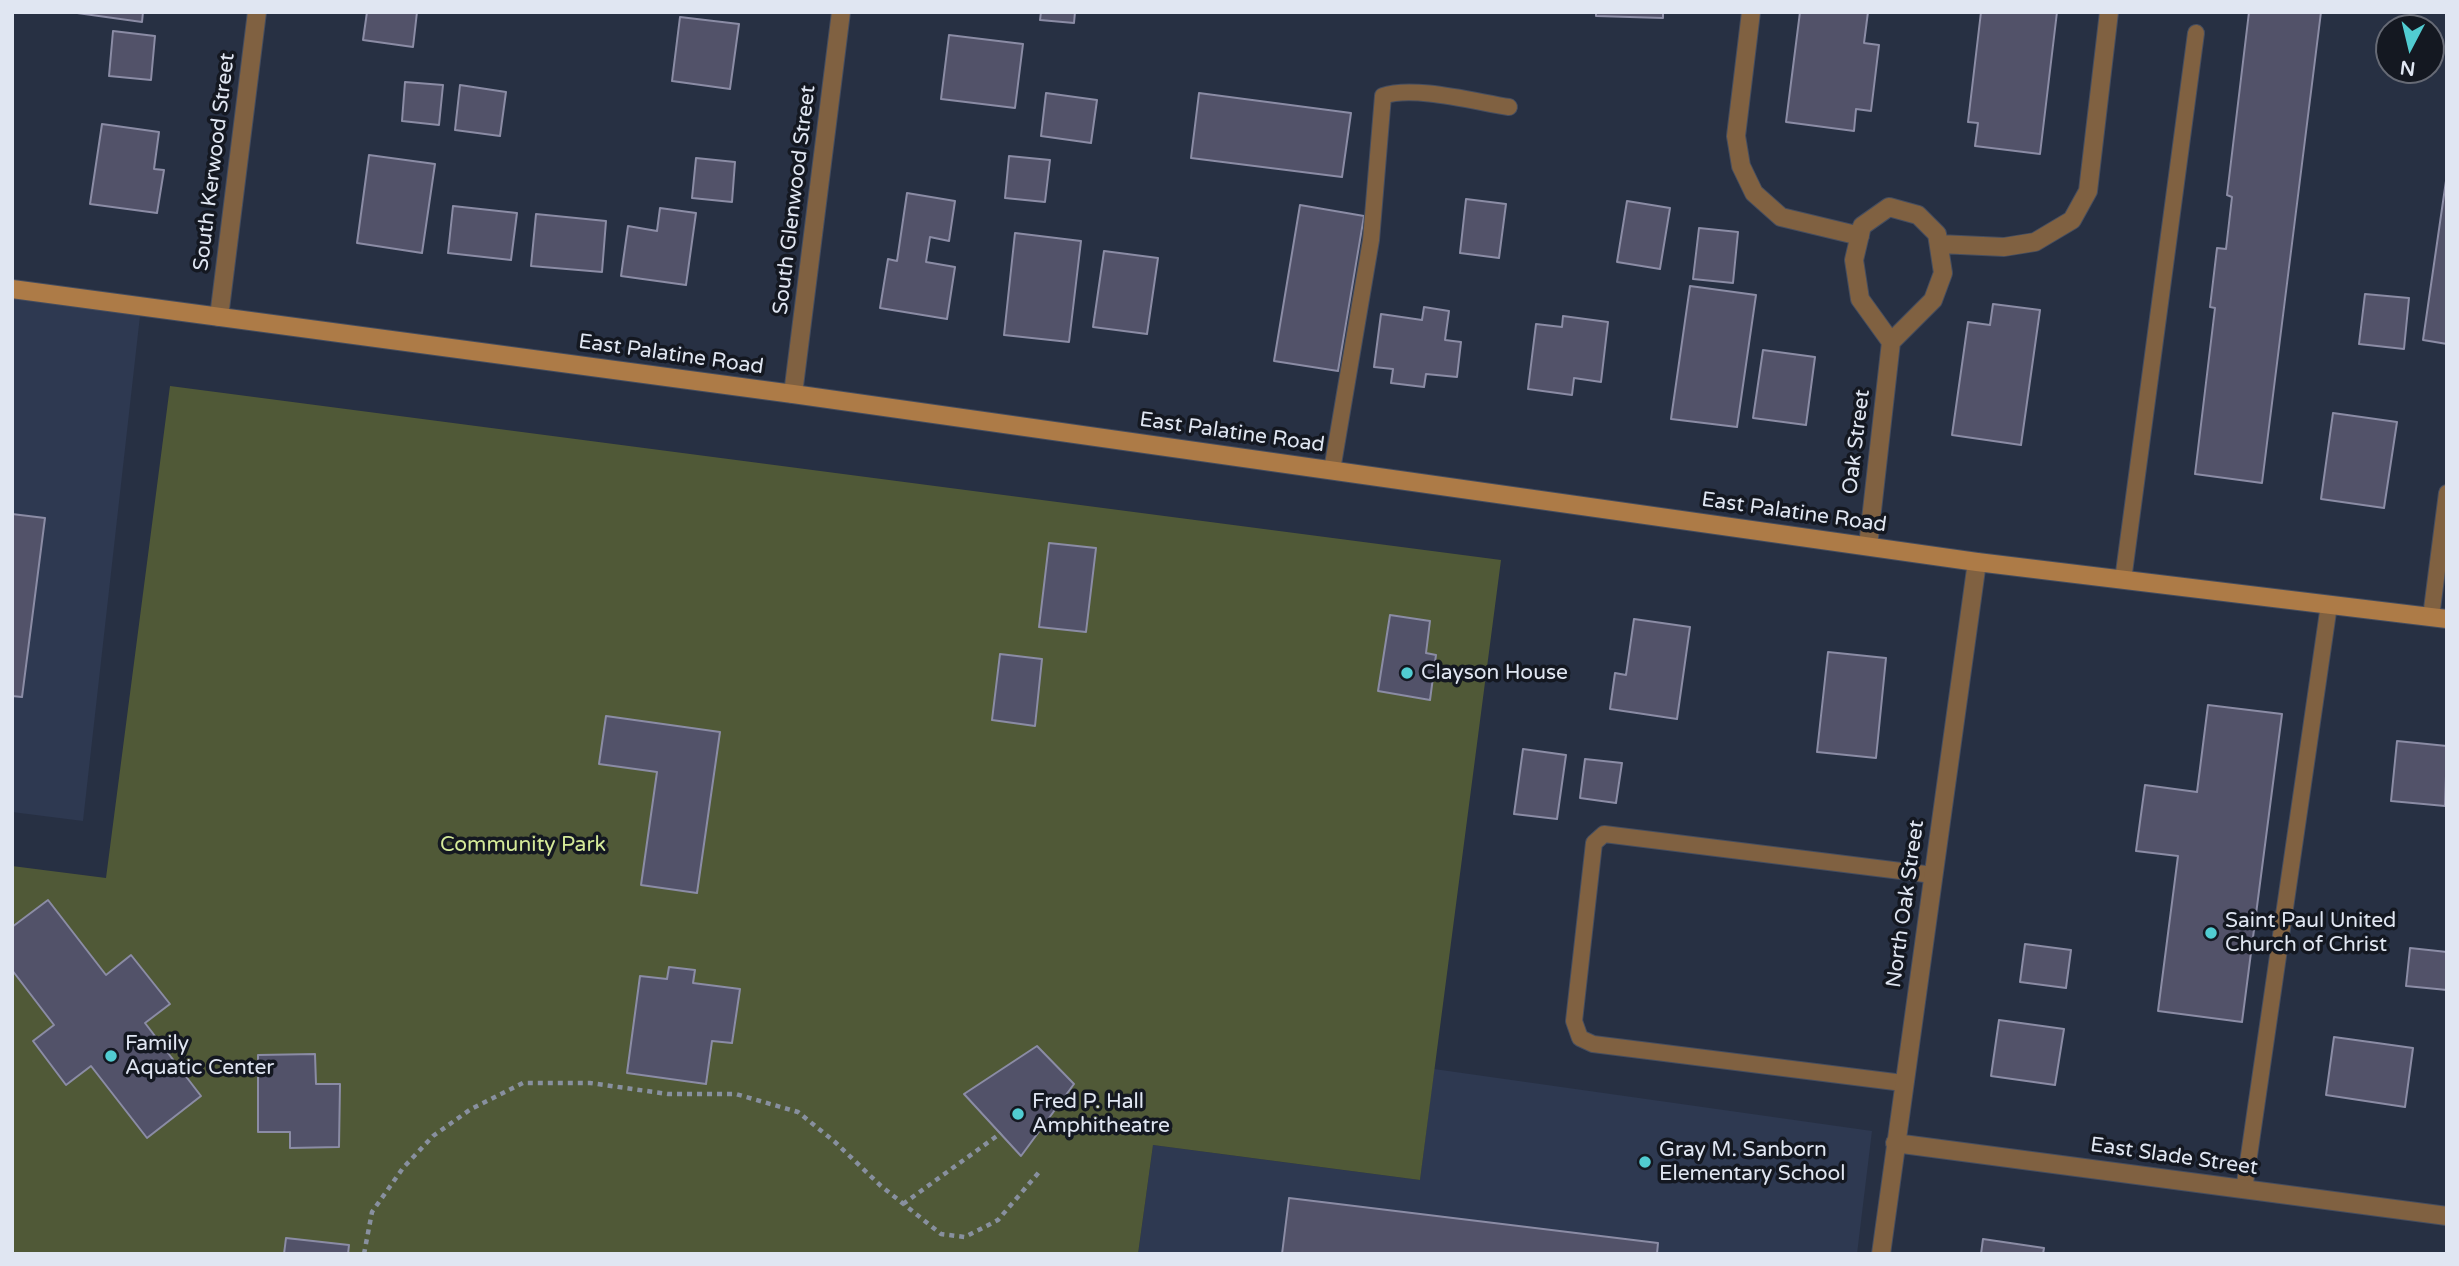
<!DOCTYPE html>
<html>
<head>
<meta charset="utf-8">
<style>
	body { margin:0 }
	#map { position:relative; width:2459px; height:1266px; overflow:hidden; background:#273043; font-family:"Varela Round",sans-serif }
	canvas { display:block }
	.frame { position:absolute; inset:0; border:14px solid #e0e6f2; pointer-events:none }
	.north { position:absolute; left:2375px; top:14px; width:70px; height:70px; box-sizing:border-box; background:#141821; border:2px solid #666a75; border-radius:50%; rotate:187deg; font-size:19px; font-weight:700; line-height:28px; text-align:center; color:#e0e6f2 }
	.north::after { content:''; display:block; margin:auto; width:24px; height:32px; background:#51ccd1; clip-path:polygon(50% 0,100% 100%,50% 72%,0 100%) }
</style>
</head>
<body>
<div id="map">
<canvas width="2459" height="1266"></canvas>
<div class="frame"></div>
<div class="north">N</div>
</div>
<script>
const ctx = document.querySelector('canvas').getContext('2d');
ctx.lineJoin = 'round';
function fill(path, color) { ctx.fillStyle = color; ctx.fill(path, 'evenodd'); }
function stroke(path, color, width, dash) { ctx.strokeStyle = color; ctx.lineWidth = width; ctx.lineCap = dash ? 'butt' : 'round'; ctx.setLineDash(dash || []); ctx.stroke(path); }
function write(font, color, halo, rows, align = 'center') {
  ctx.font = font + ' "Varela Round",sans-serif'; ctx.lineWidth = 7; ctx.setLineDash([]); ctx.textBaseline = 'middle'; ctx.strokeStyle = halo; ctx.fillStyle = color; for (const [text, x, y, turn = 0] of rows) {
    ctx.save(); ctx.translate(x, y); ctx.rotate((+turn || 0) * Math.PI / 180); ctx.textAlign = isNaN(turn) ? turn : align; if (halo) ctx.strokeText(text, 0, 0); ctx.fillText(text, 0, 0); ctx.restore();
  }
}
fill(new Path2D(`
	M12,289L141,307L83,821L12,812Z
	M1434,1069L1872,1131L1857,1254H1138L1153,1145L1420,1180Z`), '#2e3951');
fill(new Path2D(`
	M170,386L1501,560L1420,1180L1153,1145L1138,1254H12V866L106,878Z`), '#505937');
const building = new Path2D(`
	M70,12H143L142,22Z
	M367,12H417L413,47L363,40Z
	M1041,12H1075L1074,23L1040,20Z
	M1596,12H1663V18L1596,16Z
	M1800,12H1868L1864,43L1879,45L1871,111L1856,109L1854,131L1786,122Z
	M1981,12H2057L2040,154L1975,146L1978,123L1968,122Z
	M2249,12H2321L2262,483L2195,474L2215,308L2210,307L2217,248L2226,249L2232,197L2227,195Z
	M680,17L739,24L730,89L672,81Z
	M113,31L155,36L151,80L109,76Z
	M949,35L1023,44L1015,108L941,99Z
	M405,82L443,85L439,125L402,121Z
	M460,85L506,92L500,136L455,130Z
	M1046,93L1097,100L1091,143L1041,136Z
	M1199,93L1351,113L1342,177L1191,158Z
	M102,124L159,132L154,169L164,170L157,213L90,204Z
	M369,155L435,164L422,253L357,243Z
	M1009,156L1050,160L1045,202L1005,198Z
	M696,158L735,162L732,202L692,198Z
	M2447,174V344L2423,340Z
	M907,193L955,201L949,241L930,237L926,262L955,267L947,319L880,308L888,259L897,261Z
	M1466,199L1506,204L1499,258L1460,253Z
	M1627,201L1670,208L1660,269L1617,262Z
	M1300,205L1364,216L1338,371L1274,361Z
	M453,206L517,213L511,260L448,253Z
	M660,208L696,213L686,285L621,276L628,226L657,231Z
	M536,214L606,221L602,272L531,266Z
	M1699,228L1738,232L1733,283L1693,279Z
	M1015,233L1081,241L1069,342L1004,335Z
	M1104,251L1158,258L1147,334L1093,327Z
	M1690,286L1756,295L1737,427L1671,419Z
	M2365,294L2409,298L2404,349L2359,344Z
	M1993,304L2040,310L2021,445L1952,435L1968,322L1990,325Z
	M1424,307L1449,311L1445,340L1461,342L1457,377L1426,374L1424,387L1391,383L1393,369L1374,367L1381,314L1422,320Z
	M1563,316L1608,322L1601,382L1574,378L1572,395L1528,389L1536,324L1562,327Z
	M1763,350L1815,357L1806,425L1753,418Z
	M2333,413L2397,422L2384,508L2321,499Z
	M12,514L45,518L22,697L12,696Z
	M1049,543L1096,548L1086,632L1039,627Z
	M1390,615L1430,621L1426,653L1436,655L1430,700L1378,691Z
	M1634,619L1690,627L1677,719L1610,709L1615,673L1626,675Z
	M1828,652L1886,658L1876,758L1817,752Z
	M1000,654L1042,659L1035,726L992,720Z
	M2208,705L2282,714L2242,1022L2158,1011L2178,856L2136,851L2145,785L2197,792Z
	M606,716L720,732L697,893L641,885L657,772L599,764Z
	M2397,741L2447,746L2445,806L2391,801Z
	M1523,749L1566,755L1557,819L1514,814Z
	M1585,759L1622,763L1616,803L1580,798Z
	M48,900L106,975L131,955L170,1004L145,1023L201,1096L147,1138L91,1066L66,1085L33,1041L54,1025L12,970V927Z
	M2025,944L2071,950L2066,988L2020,982Z
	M2410,948L2447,952V990L2406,986Z
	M669,967L695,970L693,983L740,989L732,1043L712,1041L706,1084L627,1073L640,976L667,979Z
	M1999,1020L2064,1029L2055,1085L1991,1076Z
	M2334,1037L2413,1048L2405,1107L2326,1095Z
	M1037,1046L1074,1084L1021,1156L964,1094Z
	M315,1054L316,1084H340L339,1147L290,1148V1132H258V1055Z
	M1289,1198L1658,1243L1657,1254H1282Z
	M286,1238L349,1245L348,1254H284Z
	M1983,1239L2044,1248L2043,1254H1981Z`);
fill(building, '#525269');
stroke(building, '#8b8ca5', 2);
const lane = new Path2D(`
	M1332,470L1371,240L1383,96C1413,85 1476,102 1509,107
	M2123,580L2196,33
	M2431,617L2447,493
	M1903,1083L1593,1044L1580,1038L1574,1021L1594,843L1604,834L1933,875
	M2244,1190L2329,605`);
const street = new Path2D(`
	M1751,12L1736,136L1741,166L1754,193L1781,217L1860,236
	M1939,244L2004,247L2035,242L2072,220L2088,191L2109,12
	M219,317L257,12
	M793,394L841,12
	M1868,546L1891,342L1933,300L1943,273L1937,234L1918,215L1889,207L1862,226L1854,260L1860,299L1891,342
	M1895,1143L2447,1216
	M1881,1254L1977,562`);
const secondary = new Path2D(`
	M12,289L793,394L1977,562L2447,619`);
stroke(lane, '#454d5f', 18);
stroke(street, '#454d5f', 20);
stroke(secondary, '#454d5f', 20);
stroke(new Path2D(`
	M903,1204L1001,1133
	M364,1254L372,1212L403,1168L433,1136L471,1109L523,1083H590L668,1094H736L798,1112L835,1142L881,1186L941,1234L965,1237L998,1220L1040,1171`), '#88909f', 4.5, [5, 5]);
stroke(lane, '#806141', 16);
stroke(street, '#806141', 18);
stroke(secondary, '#ad7b47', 18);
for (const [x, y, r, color] of [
	[1407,673,7,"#51ccd1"],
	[2211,933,7,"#51ccd1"],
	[111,1056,7,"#51ccd1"],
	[1018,1114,7,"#51ccd1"],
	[1645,1162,7,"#51ccd1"]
]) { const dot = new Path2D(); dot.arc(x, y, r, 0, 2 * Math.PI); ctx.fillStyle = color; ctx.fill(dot); stroke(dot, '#141821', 2.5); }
write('21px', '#e0e6f2', '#141821', [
	["South Kerwood Street",215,162,-83],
	["South Glenwood Street",795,200,-83],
	["East Palatine Road",671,355,8],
	["East Palatine Road",1232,433,8],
	["Oak Street",1857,442,-83],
	["East Palatine Road",1794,513,8],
	["North Oak Street",1906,904,-82],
	["East Slade Street",2174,1157,8]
]);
write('21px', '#e0e6f2', '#141821', [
	["Clayson House",1421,673],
	["Saint Paul United",2225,921],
	["Church of Christ",2225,945],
	["Family",125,1044],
	["Aquatic Center",125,1068],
	["Fred P. Hall",1032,1102],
	["Amphitheatre",1032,1126],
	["Gray M. Sanborn",1659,1150],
	["Elementary School",1659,1174]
], 'left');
write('21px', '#d5ea99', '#141821', [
	["Community Park",523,845]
]);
</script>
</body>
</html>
